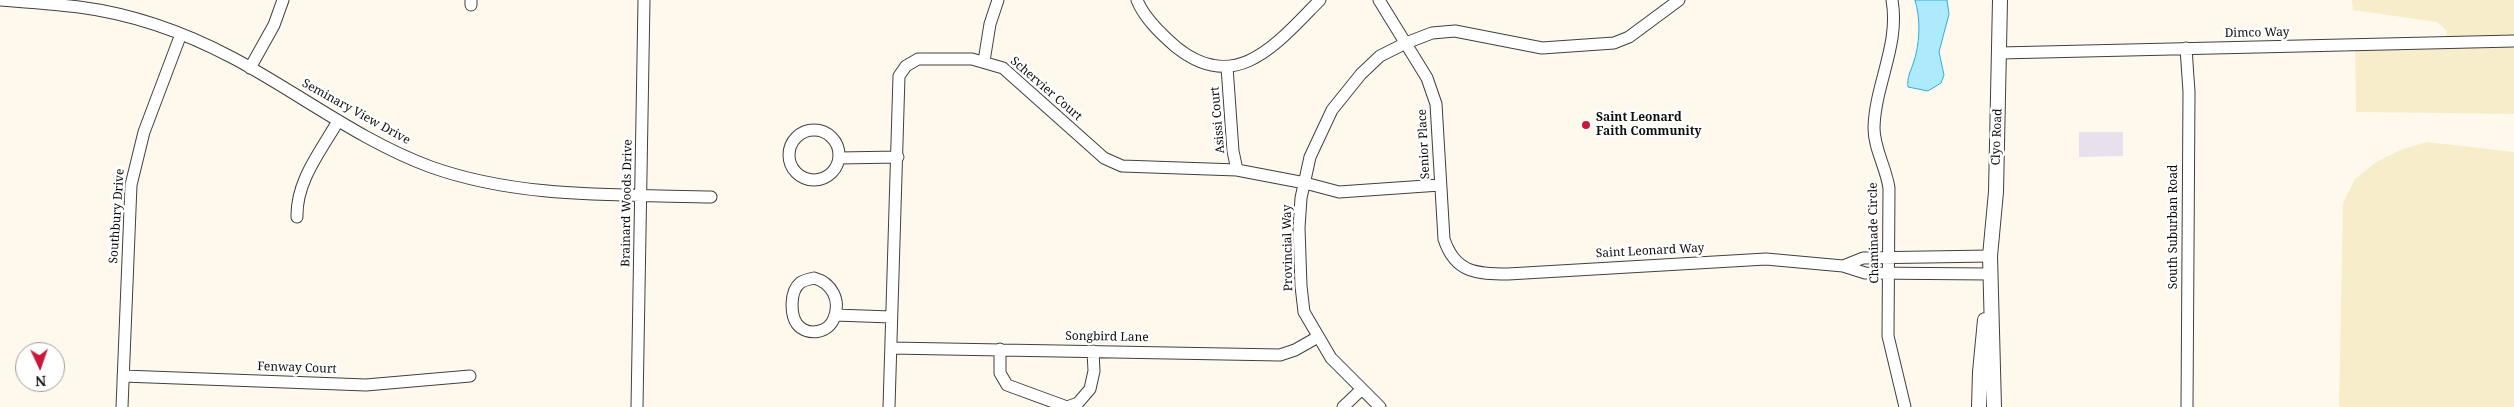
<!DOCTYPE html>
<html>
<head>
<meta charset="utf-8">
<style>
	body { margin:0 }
	#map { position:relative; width:2514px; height:407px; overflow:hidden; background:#fff9ed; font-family:"Noto Serif",serif }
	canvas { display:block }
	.north { position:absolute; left:15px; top:342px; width:50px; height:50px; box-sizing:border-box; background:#fff; border:1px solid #9e9e9e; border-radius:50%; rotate:177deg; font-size:14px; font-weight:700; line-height:20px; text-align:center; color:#0d0d0d }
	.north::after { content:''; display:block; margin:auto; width:18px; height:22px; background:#ca183c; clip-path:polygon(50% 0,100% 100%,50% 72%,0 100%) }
</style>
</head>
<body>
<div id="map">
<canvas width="2514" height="407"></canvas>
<div class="north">N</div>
</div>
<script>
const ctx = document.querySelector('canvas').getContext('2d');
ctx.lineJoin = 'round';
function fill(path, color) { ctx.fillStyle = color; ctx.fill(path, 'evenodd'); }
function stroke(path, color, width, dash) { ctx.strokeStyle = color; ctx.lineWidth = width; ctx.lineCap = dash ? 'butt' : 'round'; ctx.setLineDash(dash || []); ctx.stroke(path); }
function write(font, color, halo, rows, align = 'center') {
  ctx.font = font + ' "Noto Serif",serif'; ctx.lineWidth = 5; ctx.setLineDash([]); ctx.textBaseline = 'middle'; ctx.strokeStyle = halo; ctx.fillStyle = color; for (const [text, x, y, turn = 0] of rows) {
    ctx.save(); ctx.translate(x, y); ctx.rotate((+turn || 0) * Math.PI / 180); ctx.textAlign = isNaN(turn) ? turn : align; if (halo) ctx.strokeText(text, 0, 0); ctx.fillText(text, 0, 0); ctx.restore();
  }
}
fill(new Path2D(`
	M2079,132H2123V156L2079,157Z`), '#e9e0ed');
fill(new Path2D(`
	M2352,0H2514V114L2356,112L2355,38L2434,48L2444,43L2447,31L2437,22L2353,10Z
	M2427,142L2514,152V407H2339L2343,203L2355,179L2376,162L2403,149Z`), '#f8edca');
const water = new Path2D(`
	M1915,0H1947L1949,14L1939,52L1944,75L1941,83L1928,91L1908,87C1907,77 1910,73 1913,64C1920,45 1921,19 1915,0Z`);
fill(water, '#aceafc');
stroke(water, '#2cafda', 1);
const minor = new Path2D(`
	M1,0C27,2 53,4 79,7C133,14 186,33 233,58C299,93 360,141 431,167C521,199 617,194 711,197
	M1137,0C1144,18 1161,34 1176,47C1237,96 1278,42 1320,0
	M1379,0L1427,78L1436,104L1444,239C1455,273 1477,274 1508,274L1766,259L1843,266L1865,273L1990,274
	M1892,0C1900,45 1875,84 1874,128C1874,149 1886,167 1889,188L1888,336L1905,407
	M471,5V0
	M2186,48L2189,92L2187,407
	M2000,53L2514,41
	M984,61L990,24L998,0
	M1227,67L1233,151L1237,170
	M250,68L274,25L283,0
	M789 155a25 25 0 1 1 50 0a25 25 0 1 1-50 0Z
	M839,158L898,157
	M297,217C296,181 321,151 338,121
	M1843,266L1863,258L1990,256
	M814,278C832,283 841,300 834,318C829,333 807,337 797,324C790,314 790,291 800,283C804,280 809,279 814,278Z
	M835,315L891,317
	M891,348L1280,355L1295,350L1318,337
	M1000,349V373L1007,385L1067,407L1078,403L1090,389L1094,371L1093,351
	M123,376L366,385L470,376
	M122,407L131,185L144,132L181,34
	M637,407L644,0
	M889,407L899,76L906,66L918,59H972L1003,68L1104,158L1122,166L1237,170L1305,183L1339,192L1440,185
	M1343,407L1362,389
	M1380,407L1331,358L1304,312L1301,286L1299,228L1301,198L1310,157L1332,110L1361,74L1380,56L1406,43L1432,33L1455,31L1542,48L1614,43L1629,37L1679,0`);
const tertiary = new Path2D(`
	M1979,407L1980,372L1985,320
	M1994,407L1990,256L1996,192L2000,0`);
stroke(minor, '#404040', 13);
stroke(tertiary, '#404040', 16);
stroke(minor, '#fff', 11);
stroke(tertiary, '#fff', 14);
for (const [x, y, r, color] of [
	[1586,125,5,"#ca183c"]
]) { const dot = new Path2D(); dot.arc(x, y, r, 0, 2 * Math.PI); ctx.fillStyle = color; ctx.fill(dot); stroke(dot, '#fff', 2); }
write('12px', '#0d0d0d', '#fff', [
	["Dimco Way",2257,33,-1],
	["Schervier Court",1046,89,41],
	["Seminary View Drive",356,112,29],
	["Asissi Court",1218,120,-95],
	["Clyo Road",1997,137,-88],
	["Senior Place",1424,144,-93],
	["Brainard Woods Drive",627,203,-89],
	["Southbury Drive",117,216,-86],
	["South Suburban Road",2174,227,-90],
	["Chaminade Circle",1874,233,-91],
	["Provincial Way",1288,248,-91],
	["Saint Leonard Way",1650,251,-3],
	["Songbird Lane",1107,337,1],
	["Fenway Court",297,368,2]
]);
write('bold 12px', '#0d0d0d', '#fff', [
	["Saint Leonard",1596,118],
	["Faith Community",1596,132]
], 'left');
</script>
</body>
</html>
